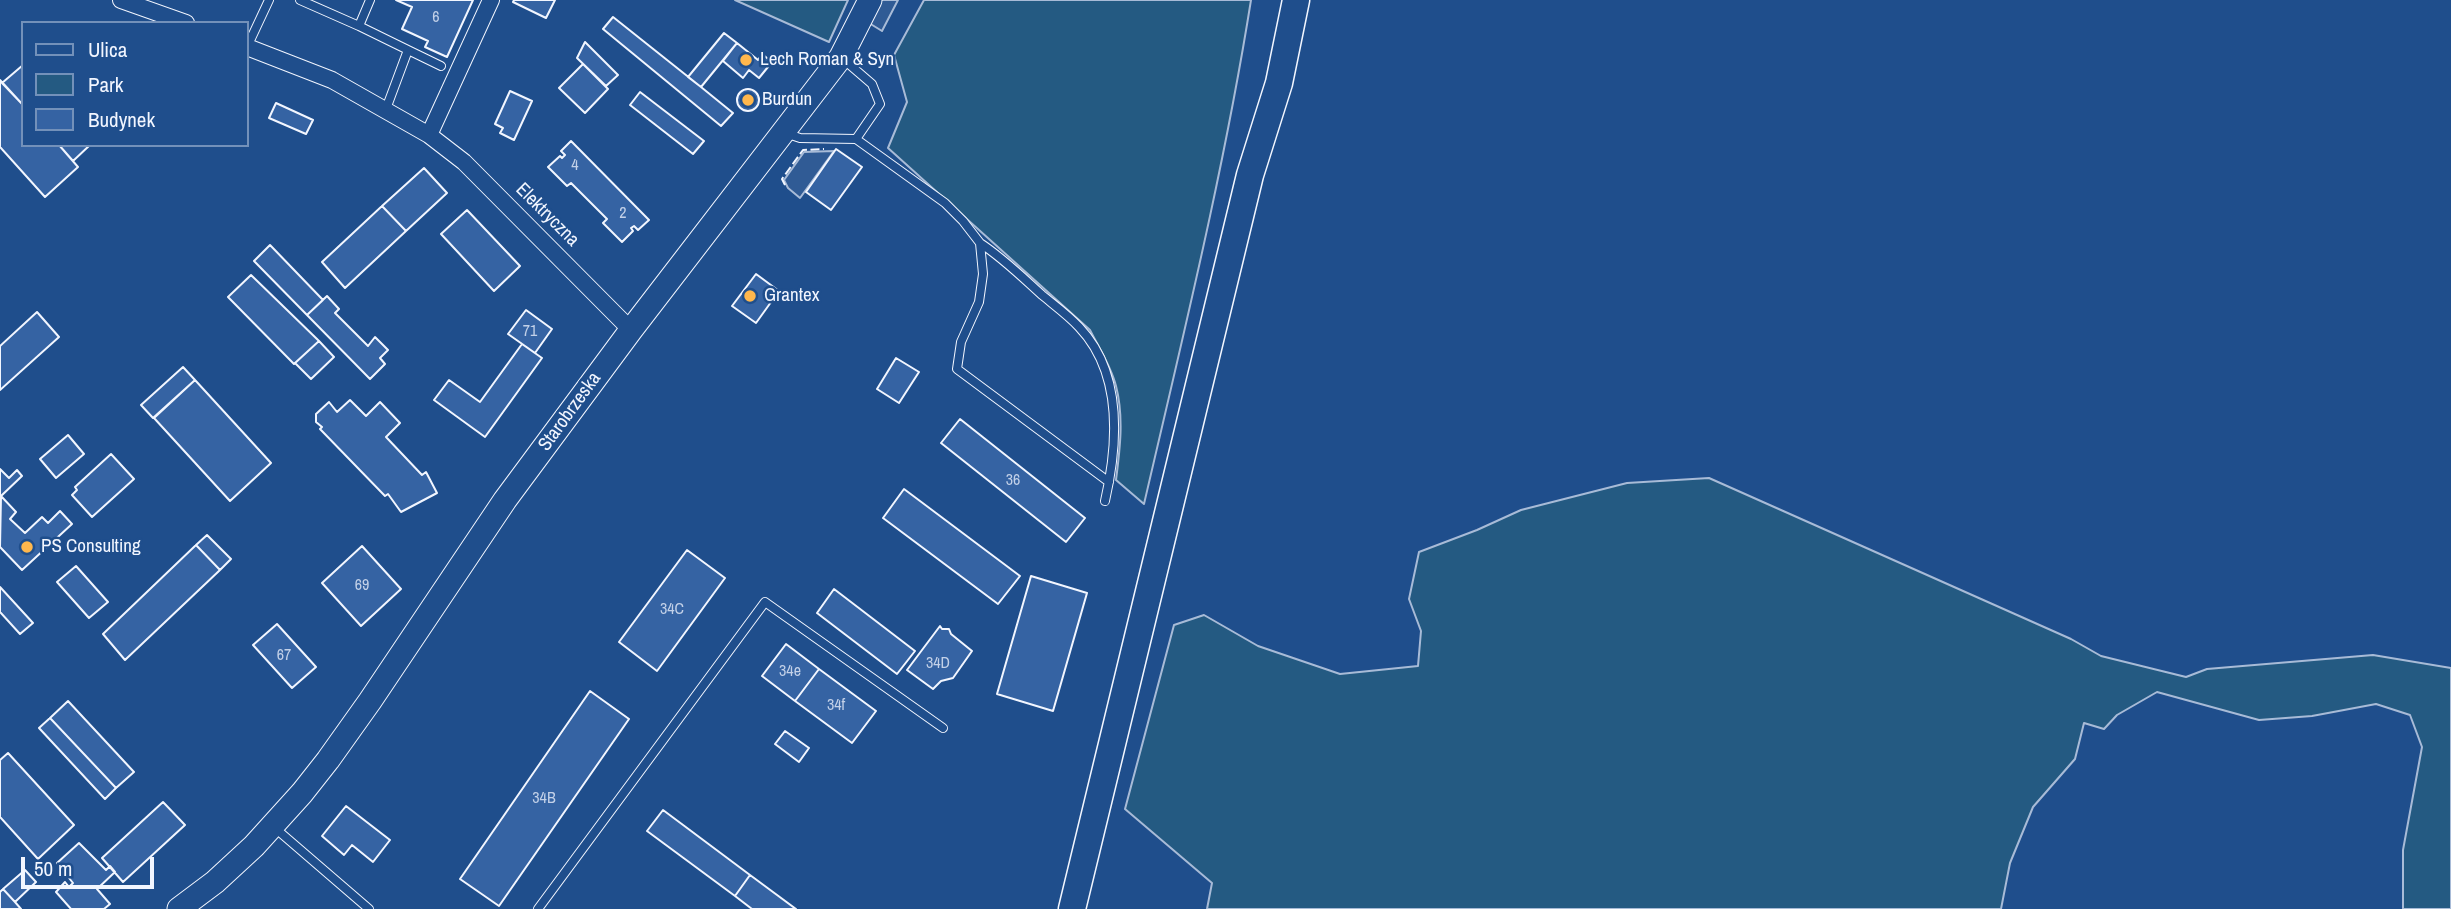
<!DOCTYPE html>
<html>
<head>
<meta charset="utf-8">
<style>
	body { margin:0 }
	#map { position:relative; width:2451px; height:909px; overflow:hidden; background:#1f4e8c; font-family:"Archivo Narrow",sans-serif }
	canvas { display:block }
	.legend { position:absolute; left:21px; top:21px; width:228px; height:126px; box-sizing:border-box; background:#1f4e8c; border:2px solid #7391ba; margin:0; padding:9px 12px; list-style:none; font-size:21px; color:#f2f6ff }
	.legend li { display:flex; align-items:center; gap:14px; height:35px }
	.legend b { width:35px; border:2px solid #7391ba }
	.scale { position:absolute; left:21px; top:857px; width:133px; height:32px; box-sizing:border-box; border:4px solid #f2f6ff; border-top:0; padding-left:9px; font-size:21px; line-height:24px; white-space:nowrap; color:#f2f6ff; -webkit-text-stroke:5px #1f4e8c; paint-order:stroke }
</style>
</head>
<body>
<div id="map">
<canvas width="2451" height="909"></canvas>
<ul class="legend">
<li><b style="height:9px;background:#1f4e8c"></b>Ulica</li>
<li><b style="height:19px;background:#245a82"></b>Park</li>
<li><b style="height:19px;background:#3563a3"></b>Budynek</li>
</ul>
<div class="scale">50 m</div>
</div>
<script>
const ctx = document.querySelector('canvas').getContext('2d');
ctx.lineJoin = 'round';
function fill(path, color) { ctx.fillStyle = color; ctx.fill(path, 'evenodd'); }
function stroke(path, color, width, dash) { ctx.strokeStyle = color; ctx.lineWidth = width; ctx.lineCap = dash ? 'butt' : 'round'; ctx.setLineDash(dash || []); ctx.stroke(path); }
function write(font, color, halo, rows, align = 'center') {
  ctx.font = font + ' "Archivo Narrow",sans-serif'; ctx.lineWidth = 5; ctx.setLineDash([]); ctx.textBaseline = 'middle'; ctx.strokeStyle = halo; ctx.fillStyle = color; for (const [text, x, y, turn = 0] of rows) {
    ctx.save(); ctx.translate(x, y); ctx.rotate((+turn || 0) * Math.PI / 180); ctx.textAlign = isNaN(turn) ? turn : align; if (halo) ctx.strokeText(text, 0, 0); ctx.fillText(text, 0, 0); ctx.restore();
  }
}
const green = new Path2D(`
	M735,0H848L829,42Z
	M924,0H1251C1224,170 1183,336 1144,504L1116,480C1120,449 1124,417 1116,386C1111,366 1099,348 1090,330L888,148L907,102L894,55Z
	M1709,478L2071,639L2101,656L2186,677L2207,669L2373,655L2451,668V909H2403V850L2422,747L2410,715L2376,704L2312,716L2259,720L2157,692L2117,715L2104,729L2084,723L2075,759L2033,807L2010,863L2001,909H1207L1212,883L1125,809L1174,625L1204,615L1258,646L1340,674L1418,666L1421,631L1409,599L1419,552L1477,530L1521,510L1627,483Z`);
fill(green, '#245a82');
stroke(green, '#a8bbd7', 2);
const parking = new Path2D(`
	M880,0H898L882,31L869,23Z
	M834,151L800,198L788,188L784,180L804,152Z`);
fill(parking, '#305b95');
stroke(parking, '#a8bbd7', 2);
const building = new Path2D(`
	M396,0H473L447,57L425,47L428,41L402,29L412,7Z
	M514,0H555L546,18L513,2Z
	M613,17L701,87L733,113L721,126L603,29Z
	M724,33L737,43L701,87L688,77Z
	M585,42L618,75L606,86L577,58Z
	M737,43L758,60L762,54L772,62L759,78L749,70L743,78L723,61Z
	M583,64L608,89L585,113L559,88Z
	M23,65V105L2,83Z
	M0,80L23,105V145H59L78,167L45,197L0,147Z
	M737 100a11 11 0 1 1 22 0a11 11 0 1 1-22 0Z
	M510,91L532,101L514,140L500,133L503,128L495,124Z
	M640,92L704,141L693,154L630,105Z
	M276,103L313,120L306,134L269,118Z
	M571,141L649,220L638,230L634,226L631,228L633,231L622,242L603,223L607,219L571,183L567,186L548,167L560,156L562,158L565,155L561,151Z
	M59,145H90L73,161Z
	M836,149L862,167L831,210L806,192Z
	M424,168L447,193L406,231L382,206Z
	M382,206L406,231L345,288L322,262Z
	M467,210L520,266L494,291L441,234Z
	M270,245L323,300L307,315L254,261Z
	M756,274L779,291L756,323L732,306Z
	M251,275L319,341L294,364L228,297Z
	M327,296L339,309L335,313L368,346L375,337L388,350L380,358L385,364L370,379L307,315Z
	M526,310L552,329L535,353L508,334Z
	M37,312L59,337L0,390V346Z
	M319,341L334,357L311,379L295,363Z
	M522,344L542,358L485,437L434,400L449,380L480,402Z
	M896,358L919,372L899,403L877,389Z
	M183,367L195,380L153,418L141,405Z
	M195,380L271,463L230,501L154,418Z
	M350,400L366,416L380,402L400,423L386,437L422,475L426,472L437,493L401,512L388,494L385,496L320,429L322,427L316,422V414L329,402L337,412Z
	M960,419L1085,518L1066,542L941,443Z
	M68,435L84,454L56,478L40,459Z
	M111,454L134,479L92,517L72,495L77,490L75,487Z
	M0,469L9,478L17,470L22,476L0,497Z
	M904,489L1020,576L998,604L883,518Z
	M1,496L16,512L10,519L25,533L42,517L48,523L60,511L72,524L22,570L0,547Z
	M207,535L231,559L220,570L196,545Z
	M196,545L220,570L125,660L103,634Z
	M362,546L401,589L361,626L322,583Z
	M687,550L725,578L657,671L619,642Z
	M76,566L108,602L89,618L57,582Z
	M1031,576L1087,593L1053,711L997,694Z
	M0,587L33,623L20,634L0,612Z
	M834,589L915,651L897,674L817,613Z
	M277,624L316,667L292,688L253,645Z
	M940,626L942,629H949L951,634L972,651L953,678L941,681L933,689L907,670Z
	M786,644L819,669L795,701L762,676Z
	M819,669L876,711L852,743L795,701Z
	M590,691L629,719L499,906L460,879Z
	M68,701L134,772L116,788L50,718Z
	M50,718L116,788L105,799L39,728Z
	M785,731L809,748L799,762L775,744Z
	M8,753L74,825L38,859L0,817V760Z
	M163,802L185,825L123,882L102,858Z
	M346,806L390,840L373,862L352,845L344,855L322,836Z
	M663,810L750,875L735,896L647,831Z
	M79,843L106,870L110,866L115,872L97,889L110,904L104,909H71L56,892L65,882L69,887L73,883L57,863Z
	M25,870L36,882L15,902L3,889Z
	M750,875L796,909H752L735,896Z
	M3,889L15,902L21,909H0V892Z`);
fill(building, '#3563a3');
stroke(building, '#f2f6ff', 2);
const lane = new Path2D(`
	M300,0L359,26
	M370,0L359,26L408,50L386,109
	M247,47L269,0
	M408,50L441,66
	M785,133L800,138L856,139L880,104L872,84L843,59
	M856,139L945,203L963,221L980,243L983,274L979,302L961,342L957,369L1109,482
	M980,243C1003,258 1022,277 1042,295C1054,305 1068,315 1079,327C1123,373 1118,444 1105,501
	M275,828L369,909
	M538,909L765,602L943,728`);
const street = new Path2D(`
	M121,0L186,23
	M247,47L332,80L429,135L464,162L631,330
	M429,135L491,0`);
const secondary = new Path2D(`
	M179,909L215,882L254,846L302,793L328,760L370,701L505,500L631,330L841,57L870,0`);
const primary = new Path2D(`
	M1072,909L1250,175L1279,83L1296,0`);
stroke(lane, '#f2f6ff', 10);
stroke(street, '#f2f6ff', 18);
stroke(secondary, '#f2f6ff', 25);
stroke(primary, '#f2f6ff', 29);
stroke(lane, '#1f4e8c', 8);
stroke(street, '#1f4e8c', 16);
stroke(secondary, '#1f4e8c', 23);
stroke(primary, '#1f4e8c', 26);
stroke(new Path2D(`
	M785,185L782,179L803,150L824,149`), '#f2f6ff', 2, [9, 3.5]);
for (const [x, y, r, color] of [
	[746,60,7,"#ffb74d"],
	[748,100,7,"#ffb74d"],
	[750,296,7,"#ffb74d"],
	[27,547,7,"#ffb74d"]
]) { const dot = new Path2D(); dot.arc(x, y, r, 0, 2 * Math.PI); ctx.fillStyle = color; ctx.fill(dot); stroke(dot, '#1f4e8c', 2.5); }
write('16px', '#c3d1e8', null, [
	["6",436,18],
	["4",575,166],
	["2",623,214],
	["71",530,332],
	["36",1013,481],
	["69",362,586],
	["34C",672,610],
	["67",284,656],
	["34D",938,664],
	["34e",790,672],
	["34f",836,706],
	["34B",544,799]
]);
write('19px', '#f2f6ff', '#1f4e8c', [
	["Lech Roman & Syn",760,60],
	["Burdun",762,100],
	["Grantex",764,296],
	["PS Consulting",41,547]
], 'left');
write('19px', '#f2f6ff', '#1f4e8c', [
	["Elektryczna",547,215,45],
	["Starobrzeska",570,412,-54]
]);
</script>
</body>
</html>
